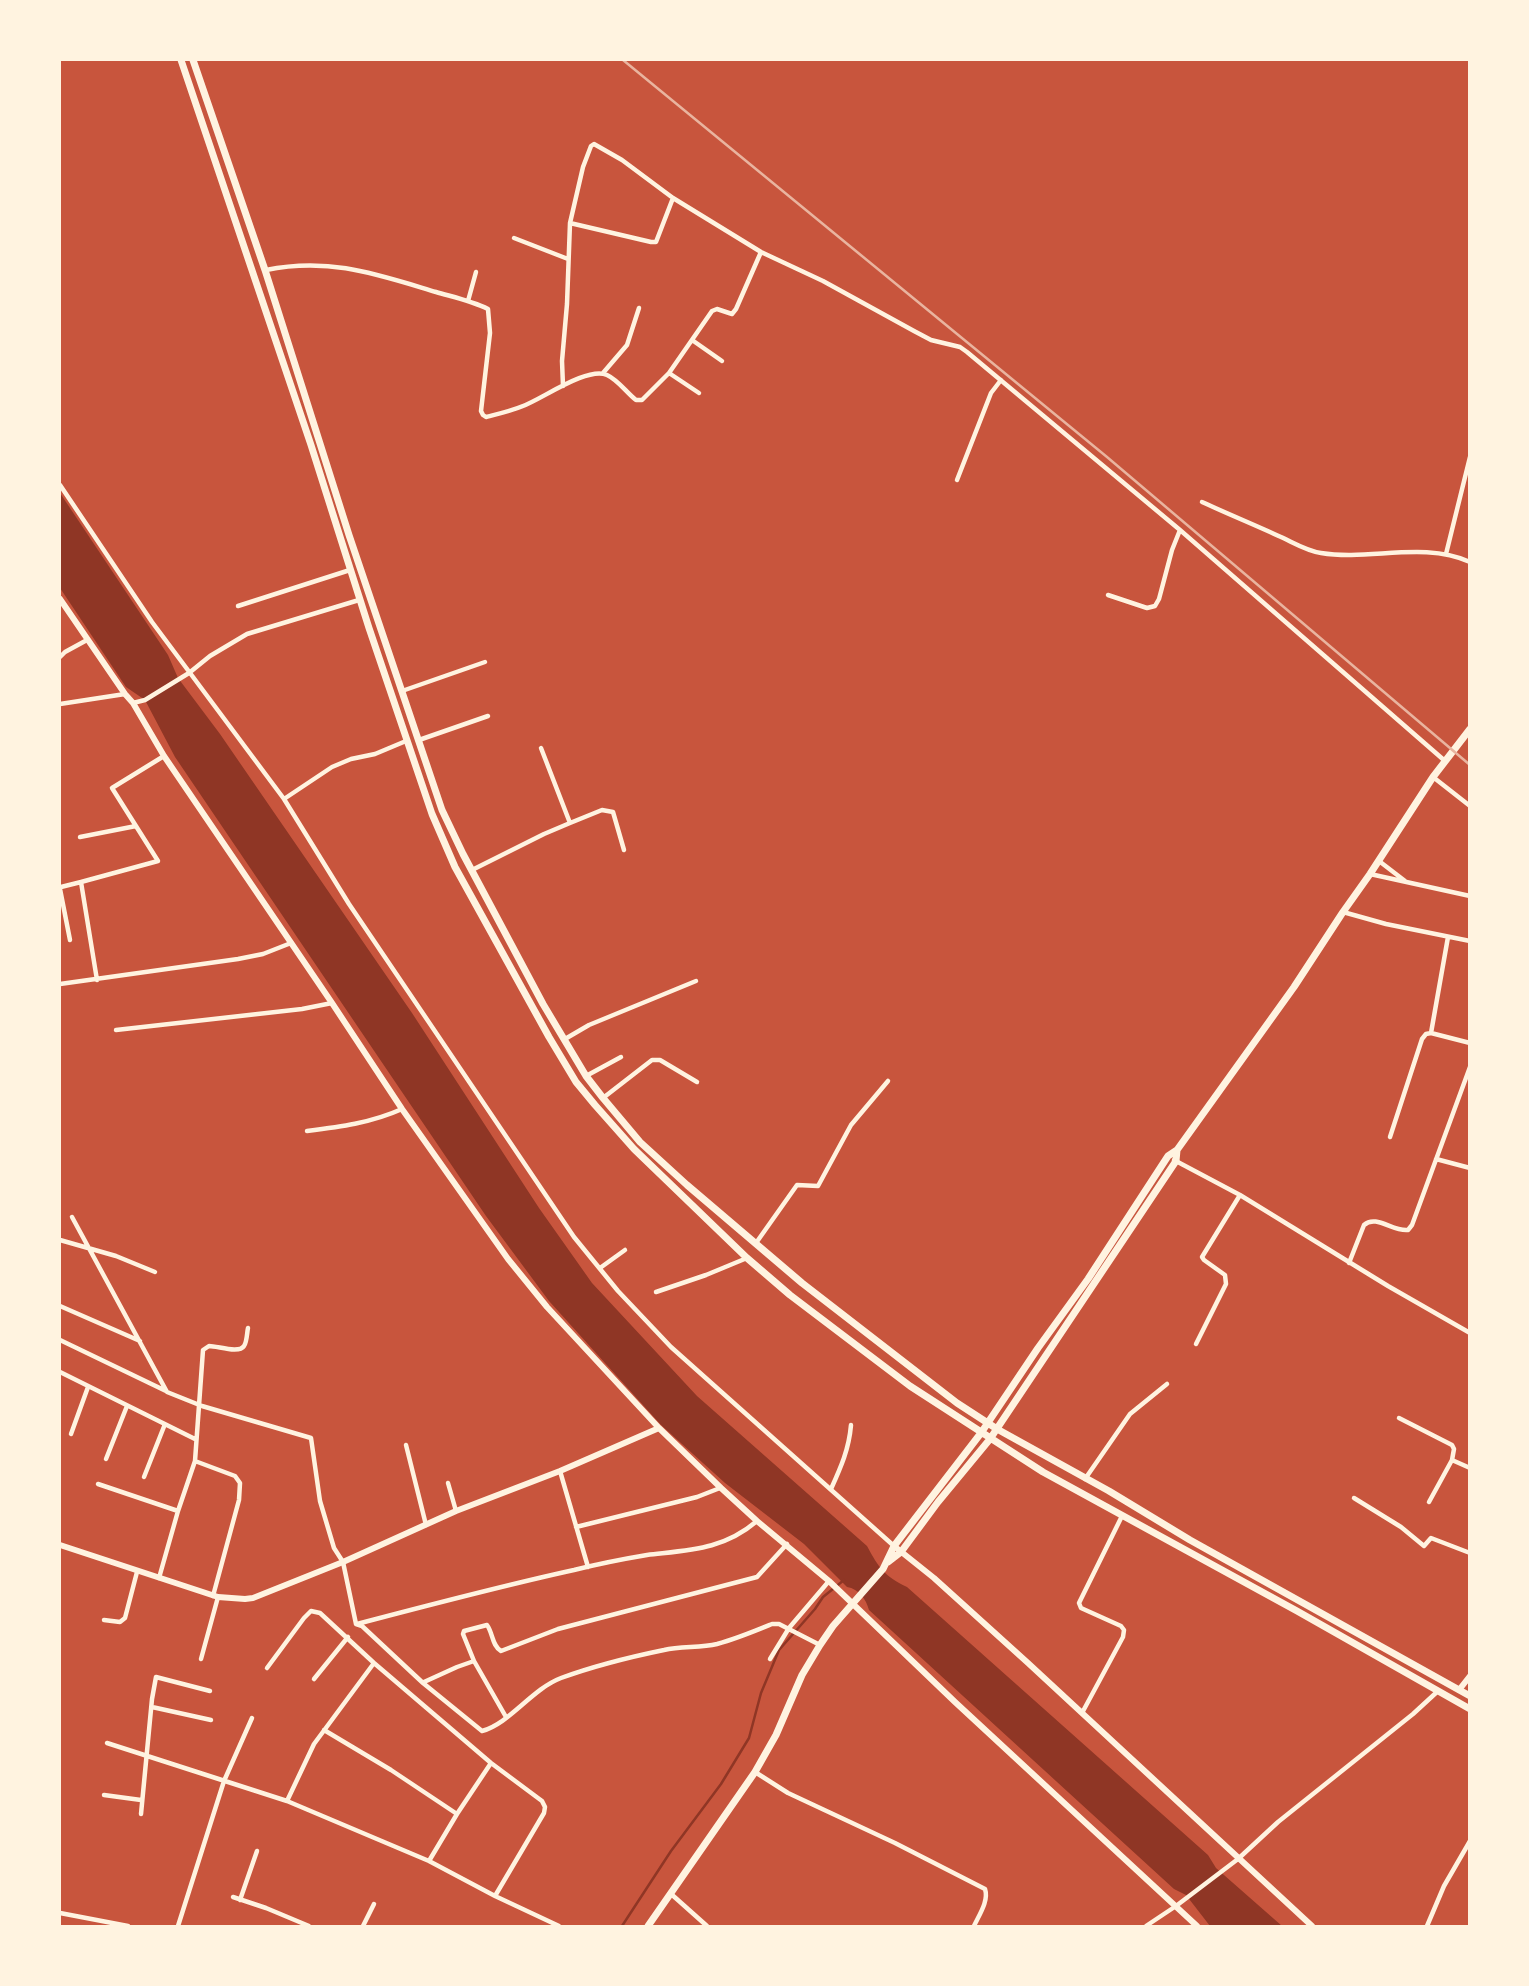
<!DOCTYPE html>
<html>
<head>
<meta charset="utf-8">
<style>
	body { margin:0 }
	#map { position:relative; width:1529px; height:1986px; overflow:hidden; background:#c8553d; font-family:"PT Sans",sans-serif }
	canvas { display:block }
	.frame { position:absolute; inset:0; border:61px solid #fff3e0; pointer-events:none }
</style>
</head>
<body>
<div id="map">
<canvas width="1529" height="1986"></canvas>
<div class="frame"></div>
</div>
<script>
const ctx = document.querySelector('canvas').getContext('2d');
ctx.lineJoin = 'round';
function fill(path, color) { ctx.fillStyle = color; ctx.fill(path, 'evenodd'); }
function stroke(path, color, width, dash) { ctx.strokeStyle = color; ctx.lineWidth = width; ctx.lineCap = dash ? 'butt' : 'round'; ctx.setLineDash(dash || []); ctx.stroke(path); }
fill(new Path2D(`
	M60,493L168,655L178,678L220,734L412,1013L539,1208L592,1283L697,1396L867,1546C879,1568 884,1576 907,1587L1208,1855L1216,1868L1282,1926H1210L1186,1895L1174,1889L869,1610C866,1599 859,1589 847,1587L804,1544L725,1483L661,1425L549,1301L486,1216L175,757L145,700L126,687L60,588Z`), '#8f3625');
stroke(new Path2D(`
	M622,1926L671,1851L721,1784L749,1738L761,1693L779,1650L815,1609L823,1597L844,1580`), '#8f3625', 2.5);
stroke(new Path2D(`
	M570,223L651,242H656L673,198
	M514,238L568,259
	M266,270C329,257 376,274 436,292C453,297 472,301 488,309L490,333L481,411L483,415L486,417C498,414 511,411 523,406C542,399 588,366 607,375C618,380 627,393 636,400H642L669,373L712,311L717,309L732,314L736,309L761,252
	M468,301L476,272
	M692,340L722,361
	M603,373L627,345L639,308
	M669,373L699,393
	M563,386L562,361L567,304L570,223L583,167L591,146L594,144L622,160L673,198L761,252L823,281L914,331L931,340L960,347L967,352L1180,530L1445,761
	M957,480L991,393L1001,380
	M60,485L152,622L284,799L349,904L574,1237L618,1291L671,1347L894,1546
	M1202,502C1228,514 1255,525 1281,537C1294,543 1307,551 1321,553C1370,561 1423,541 1470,562
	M1446,554L1470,457
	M1108,595L1147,608L1155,606L1159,599L1172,550L1180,530
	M238,606L350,570
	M60,657L65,652L87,640
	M402,691L485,662
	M133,703L145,700L189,673L210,656L247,634L359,600
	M60,704L125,694
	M419,740L488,716
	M541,748L570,823
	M1433,777L1470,806
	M284,799L332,767L351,759L375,754L406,741
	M80,837L136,826
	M1379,861L1405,881
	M472,870L544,834L570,823L602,810L613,812L624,850
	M1370,874L1470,896
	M1343,912L1386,924L1470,941
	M70,940L60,889L61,887L81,882
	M97,980L81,882L158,861L112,788L164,756
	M60,984L238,959L263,954L291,943
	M116,1030L302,1009L332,1003
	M1431,1033L1448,937
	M565,1039L589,1025L696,981
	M586,1076L621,1057
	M603,1098L652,1060H660L697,1082
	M307,1131C339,1127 371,1123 402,1109
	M1390,1137L1422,1039L1426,1034L1431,1033L1470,1043
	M1436,1159L1470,1168
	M1174,1160L1240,1195L1388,1286L1470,1333
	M72,1217L167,1392L202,1406L311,1438L320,1501L334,1548L343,1562L356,1624
	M60,1240L116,1256L155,1272
	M756,1243L797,1185L818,1186L851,1125L888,1081
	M1349,1263L1364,1225C1376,1214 1393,1232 1408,1230L1412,1225L1470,1067
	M600,1268L625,1250
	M656,1292L706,1275L747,1258
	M60,1306L140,1341
	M60,1340L166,1391
	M1196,1344L1226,1284L1225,1275L1204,1260L1202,1257L1240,1195
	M60,1372L195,1439
	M1399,1418L1452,1445L1454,1449L1452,1460L1429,1502
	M71,1434L88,1387
	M406,1445L426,1525
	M106,1459L127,1406
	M1452,1460L1470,1468
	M195,1461L235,1476L240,1483L239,1500L213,1596
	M560,1471L588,1567
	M144,1477L165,1424
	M1085,1479L1130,1414L1167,1384
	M448,1483L456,1511
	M98,1484L178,1511
	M831,1489C841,1467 849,1449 851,1425
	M1354,1498L1401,1527L1424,1546L1431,1538L1470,1553
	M576,1527L697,1497L720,1488
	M159,1578L178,1511L195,1461L203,1350L209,1346C218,1346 239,1354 244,1346C247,1342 247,1332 248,1328
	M104,1620L120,1622L125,1618L137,1572
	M356,1624L362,1626L423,1683L482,1731C509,1724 532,1689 561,1678C594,1666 630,1657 664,1650C681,1646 700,1648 717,1644C736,1639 755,1631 772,1624H779L820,1645
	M357,1624C429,1605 501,1586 574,1570C598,1564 623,1559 647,1555C689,1550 723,1550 757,1521
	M201,1659L218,1597
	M770,1659L789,1628L829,1581
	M267,1668L304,1618L311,1611L320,1613L374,1663L491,1763L542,1801L545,1807L544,1813L495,1896
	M314,1679L348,1637
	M424,1682L457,1667L474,1661
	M152,1707L211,1720
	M1082,1713L1123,1637L1124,1630L1121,1626L1081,1608L1079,1603L1122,1516
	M506,1717L474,1661L463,1634L464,1631L487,1625C493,1633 492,1646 501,1651L558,1629L757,1577L787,1544
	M324,1730L391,1770L457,1814
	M107,1743L287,1801L429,1861L495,1896L559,1926
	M755,1772L788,1793L895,1843L985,1889C989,1901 979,1915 974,1926
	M104,1795L141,1800
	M287,1801L314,1744L374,1663
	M141,1814L152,1699L156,1677L210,1691
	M429,1861L457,1814L491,1763
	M670,1893L707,1926
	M233,1897L266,1908L309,1926
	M240,1900L257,1851
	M60,1913L128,1926
	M178,1926L224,1781L252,1718
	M363,1926L374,1904
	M1146,1926L1176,1906L1238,1859L1278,1822L1413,1714L1438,1691
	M1427,1926L1444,1886L1470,1841`), '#fff3e0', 4.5);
stroke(new Path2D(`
	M60,599L125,694L133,703L164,756L332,1003L402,1109L508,1259L547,1307L659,1428L721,1488L757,1521L829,1581L955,1702L1197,1926
	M60,1545L218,1597L245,1599L253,1598L343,1562L456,1511L560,1471L659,1428
	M894,1546L934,1578L1028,1663L1312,1926
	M1459,1690L1470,1676`), '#fff3e0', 6);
stroke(new Path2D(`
	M181,60L311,445L369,628L432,814L455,867L549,1037L576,1082L595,1105L634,1149L747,1258L790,1295L910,1386L1043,1472L1297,1611L1470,1709
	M193,60L265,270L349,535L442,810L463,854L543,1004L586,1076L603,1098L640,1142L687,1185L802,1283L957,1403L997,1429L1109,1491L1190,1540L1470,1696
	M888,1562L901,1552L938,1502L990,1439L1176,1161L1177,1150
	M648,1926L755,1772L776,1735L802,1675L820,1645L833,1626L883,1569L894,1546L981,1433L1038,1348L1088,1279L1168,1156L1177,1150L1294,987L1343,912L1370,874L1433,777L1470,729`), '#fff3e0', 7);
stroke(new Path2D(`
	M623,60L1107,457L1470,765`), '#e9b49f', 2.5);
</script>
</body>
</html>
